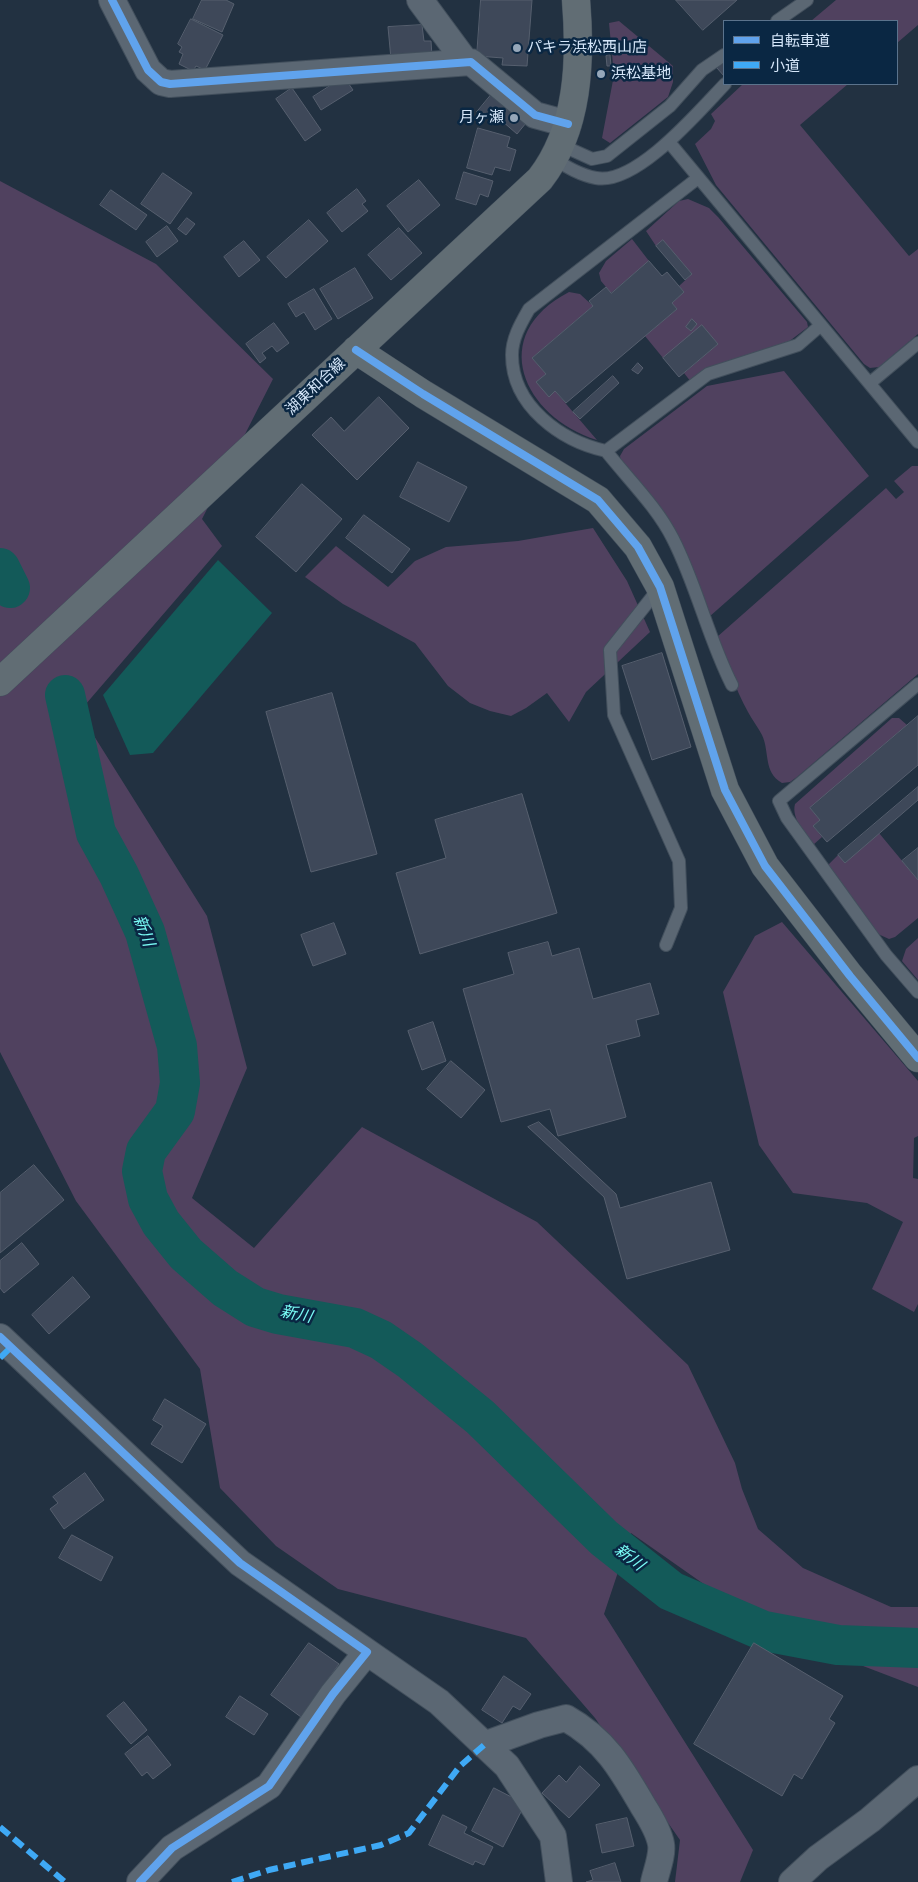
<!DOCTYPE html>
<html>
<head>
<meta charset="utf-8">
<style>
	body { margin:0 }
	#map { position:relative; width:918px; height:1882px; overflow:hidden; background:#223141; font-family:"DejaVu Sans","Noto Sans JP",sans-serif }
	canvas { display:block }
	.legend { position:absolute; left:723px; top:20px; width:175px; height:65px; box-sizing:border-box; background:#0a2743; border:1px solid #5b738c; margin:0; padding:6px 9px; list-style:none; font-size:15px; color:#d5e6f9 }
	.legend li { display:flex; align-items:center; gap:10px; height:25px }
	.legend b { width:25px; border:1px solid #5b738c }
</style>
</head>
<body>
<div id="map">
<canvas width="918" height="1882"></canvas>
<ul class="legend">
<li><b style="height:6px;background:#60a3ed"></b>自転車道</li>
<li><b style="height:6px;background:#3fa9f5"></b>小道</li>
</ul>
</div>
<script>
const ctx = document.querySelector('canvas').getContext('2d');
ctx.lineJoin = 'round';
function fill(path, color) { ctx.fillStyle = color; ctx.fill(path, 'evenodd'); }
function stroke(path, color, width, dash) { ctx.strokeStyle = color; ctx.lineWidth = width; ctx.lineCap = dash ? 'butt' : 'round'; ctx.setLineDash(dash || []); ctx.stroke(path); }
function write(font, color, halo, rows, align = 'center') {
  ctx.font = font + ' "DejaVu Sans","Noto Sans JP",sans-serif'; ctx.lineWidth = 5; ctx.setLineDash([]); ctx.textBaseline = 'middle'; ctx.strokeStyle = halo; ctx.fillStyle = color; for (const [text, x, y, turn = 0] of rows) {
    ctx.save(); ctx.translate(x, y); ctx.rotate((+turn || 0) * Math.PI / 180); ctx.textAlign = isNaN(turn) ? turn : align; if (halo) ctx.strokeText(text, 0, 0); ctx.fillText(text, 0, 0); ctx.restore();
  }
}
fill(new Path2D(`
	M836,0H918V25L897,43V21H811Z
	M619,21L673,66V82L668,97L610,143L602,138L614,75L609,23Z
	M743,84H848L800,125L909,256L918,249V334L879,367L870,368L864,364L716,185L695,144L711,129L715,121L711,114Z
	M0,181L156,264L273,379L202,519L222,546L79,712L207,916L247,1068L192,1198L254,1248L362,1127L537,1222L688,1365L735,1463L742,1489L758,1529L803,1568L891,1607H918V1687L850,1661L708,1587L631,1533L604,1614L753,1850L740,1882H675L680,1840L595,1718L526,1638L338,1589L276,1546L220,1488L200,1369L76,1201L0,1052Z
	M688,199L709,208L718,217L807,322L808,327L779,349L691,382L684,373L718,344L702,326L663,358L645,336L677,309L672,303L684,292L679,286L692,274L663,241L656,246L646,231L679,201Z
	M632,239L649,261L611,293L601,281L599,273L606,261Z
	M569,292L580,294L593,306L532,358L546,374L537,382L555,391L597,440C523,417 486,335 569,292Z
	M784,371L869,476L709,617L680,542L621,462L620,456L624,449L707,386Z
	M912,466H918V674L797,777L790,782L782,783C763,772 770,752 762,735C758,727 752,720 748,712C735,688 726,662 717,637L886,488L896,499L904,492L894,481Z
	M593,528L627,581L650,632L586,692L569,722L547,693L526,708L511,716L490,711L470,703L448,686L415,643L343,604L305,577L336,546L388,587L415,561L446,547L518,541Z
	M892,718H899L907,725L810,808L820,820L813,826L822,837L813,845C806,833 791,819 795,804Z
	M879,833L918,880V918L895,937L889,939L878,934L828,865L838,855L845,862Z
	M782,922L918,1081V1136L914,1138L913,1178L918,1179V1304L914,1312L872,1289L903,1222L867,1203L793,1193L759,1145L723,992L755,936Z
	M918,938V980L902,961L906,949Z`), '#50415f');
fill(new Path2D(`
	M218,560L272,613L153,753L130,755L103,695Z`), '#135a59');
stroke(new Path2D(`
	M0,568L10,588
	M65,695L96,833L119,875L145,932L177,1046L180,1083L175,1111L146,1151L142,1171L148,1199L161,1223L186,1254L225,1288L255,1307L278,1314L355,1328L381,1340L410,1360L480,1417L604,1538L671,1591L764,1631L838,1645L918,1648`), '#135a59', 40);
const building = new Path2D(`
	M202,0H226L234,4L222,32L193,19Z
	M481,0H532L527,66L502,65L503,58L477,56Z
	M676,0H737L703,30Z
	M191,19L223,35L205,70L196,66L193,71L179,64L183,54L179,52L182,47L178,44Z
	M422,25L424,41H431L432,56L391,59L388,27Z
	M610,55L611,66H607L606,56Z
	M724,60V76L717,68Z
	M344,77L353,90L321,110L313,97Z
	M292,88L321,130L305,141L276,99Z
	M496,89L526,123L517,134L502,121L498,125L488,115L485,118L477,112Z
	M478,128L510,137L507,147L516,150L510,171L495,167L492,175L467,168Z
	M464,172L493,181L488,197L480,194L476,205L456,199Z
	M163,173L192,193L170,224L141,204Z
	M419,180L440,205L408,232L387,206Z
	M357,189L366,201L362,204L368,211L342,232L327,213Z
	M111,190L147,215L136,230L100,205Z
	M187,218L195,224L186,235L178,229Z
	M309,220L328,241L286,278L267,257Z
	M167,226L178,241L157,257L146,242Z
	M399,228L422,253L391,280L368,255Z
	M663,240L692,274L685,280L656,246Z
	M244,241L260,260L239,277L224,257Z
	M649,261L662,276L667,272L684,292L672,303L677,309L566,403L555,391L549,397L536,382L546,374L532,358L593,306L589,301L606,287L611,293Z
	M355,268L373,298L338,319L320,289Z
	M314,289L332,319L315,330L304,312L296,317L288,304Z
	M692,319L697,324L691,331L686,327Z
	M274,323L289,343L277,352L272,346L262,353L266,358L260,363L246,344Z
	M702,325L718,344L679,377L663,358Z
	M638,363L643,368L638,374L632,370Z
	M613,376L619,383L580,419L573,412Z
	M379,397L409,428L357,480L312,435L331,417L344,431Z
	M418,462L467,487L449,522L400,497Z
	M302,484L342,519L296,572L256,537Z
	M364,515L410,549L392,573L346,538Z
	M662,653L691,747L652,760L622,666Z
	M332,693L377,854L311,872L266,712Z
	M918,716V765L827,842L813,826L820,820L810,808Z
	M918,787V800L845,863L838,855Z
	M522,794L557,913L420,954L396,873L446,858L435,820Z
	M918,848V880L902,861Z
	M334,923L346,954L313,966L301,935Z
	M548,942L552,956L579,948L593,999L650,983L659,1014L636,1020L640,1036L606,1045L626,1117L558,1136L550,1109L501,1122L463,989L514,974L508,953Z
	M433,1022L446,1061L422,1070L408,1031Z
	M451,1061L485,1090L461,1118L427,1089Z
	M539,1122L616,1194L620,1208L711,1182L730,1250L627,1279L604,1197L528,1127Z
	M34,1165L64,1200L0,1253V1193Z
	M22,1243L39,1264L4,1293L0,1288V1261Z
	M73,1277L90,1297L49,1334L32,1315Z
	M165,1399L206,1424L182,1463L151,1444L163,1426L153,1420Z
	M85,1473L104,1500L64,1529L50,1509L58,1503L53,1497Z
	M72,1535L113,1557L101,1581L59,1558Z
	M309,1643L339,1664L301,1717L271,1695Z
	M754,1643L843,1696L829,1719L835,1723L802,1779L794,1774L782,1796L694,1744Z
	M504,1676L531,1694L520,1710L513,1706L502,1723L482,1710Z
	M240,1696L268,1714L254,1735L226,1717Z
	M124,1702L147,1730L131,1744L107,1716Z
	M148,1736L171,1765L153,1779L147,1772L142,1776L125,1754Z
	M580,1766L600,1785L569,1818L542,1793L559,1775L566,1782Z
	M494,1788L525,1804L503,1847L472,1831Z
	M443,1815L467,1827L464,1833L493,1847L484,1865L475,1861L473,1865L429,1845Z
	M627,1818L634,1846L602,1853L596,1825Z
	M615,1863L621,1882H586L593,1880L590,1871Z`);
fill(building, '#3e4859');
stroke(building, '#565f6e', 1);
const lane = new Path2D(`
	M777,21L807,0
	M669,142L918,442
	M561,145L592,159L607,156L670,106L702,70L724,55
	M554,159C567,167 580,175 596,178C636,186 699,111 725,84
	M698,178L529,309C521,323 512,338 512,355C512,406 561,441 606,451L708,374L798,345L821,325
	M870,383L918,343
	M606,451C629,480 657,507 673,539C697,586 708,638 732,685
	M660,587L610,650L614,715L679,861L681,908L666,945
	M918,684L779,801L787,818L886,955L918,992`);
const street = new Path2D(`
	M112,0L148,70L161,82L170,84L471,62L535,115L568,124
	M420,0L465,61
	M0,1337L240,1563L367,1652L333,1694L269,1786L172,1848L140,1882
	M367,1652L439,1702L507,1766L553,1836L559,1882
	M484,1745L539,1725L566,1718C605,1740 621,1768 643,1806C650,1817 659,1832 661,1844C663,1855 656,1872 654,1882
	M792,1882L818,1858L870,1820L918,1779`);
const secondary = new Path2D(`
	M356,350L423,394L598,500L638,547L660,587L725,790L765,866L850,976L918,1058
	M0,682L540,179C579,129 581,60 576,0`);
stroke(lane, '#424f5c', 14);
stroke(street, '#424f5c', 28);
stroke(secondary, '#424f5c', 29);
stroke(lane, '#5b6773', 12);
stroke(street, '#5b6773', 26);
stroke(secondary, '#616d74', 28);
stroke(new Path2D(`
	M0,1358L11,1347
	M0,1827L65,1882
	M232,1882L269,1870L381,1845L409,1833L460,1766L484,1745`), '#3fa9f5', 6, [12, 6]);
stroke(new Path2D(`
	M112,0L148,70L161,82L170,84L471,62L535,115L568,124
	M356,350L423,394L598,500L638,547L660,587L725,790L765,866L850,976L918,1058
	M0,1337L240,1563L367,1652L333,1694L269,1786L172,1848L140,1882`), '#60a3ed', 8);
for (const [x, y, r, color] of [
	[517,48,5,"#96a7b9"],
	[601,74,5,"#96a7b9"],
	[514,118,5,"#96a7b9"]
]) { const dot = new Path2D(); dot.arc(x, y, r, 0, 2 * Math.PI); ctx.fillStyle = color; ctx.fill(dot); stroke(dot, '#0a2743', 2); }
write('15px', '#d5e6f9', '#0a2743', [
	["パキラ浜松西山店",527,48],
	["浜松基地",611,74],
	["月ヶ瀬",504,118,"right"]
], 'left');
write('15px', '#d5e6f9', '#0a2743', [
	["湖東和合線",316,387,-43]
]);
write('italic 16px', '#7afdf7', '#0a2743', [
	["新川",143,931,69],
	["新川",296,1315,12],
	["新川",629,1558,38]
]);
</script>
</body>
</html>
